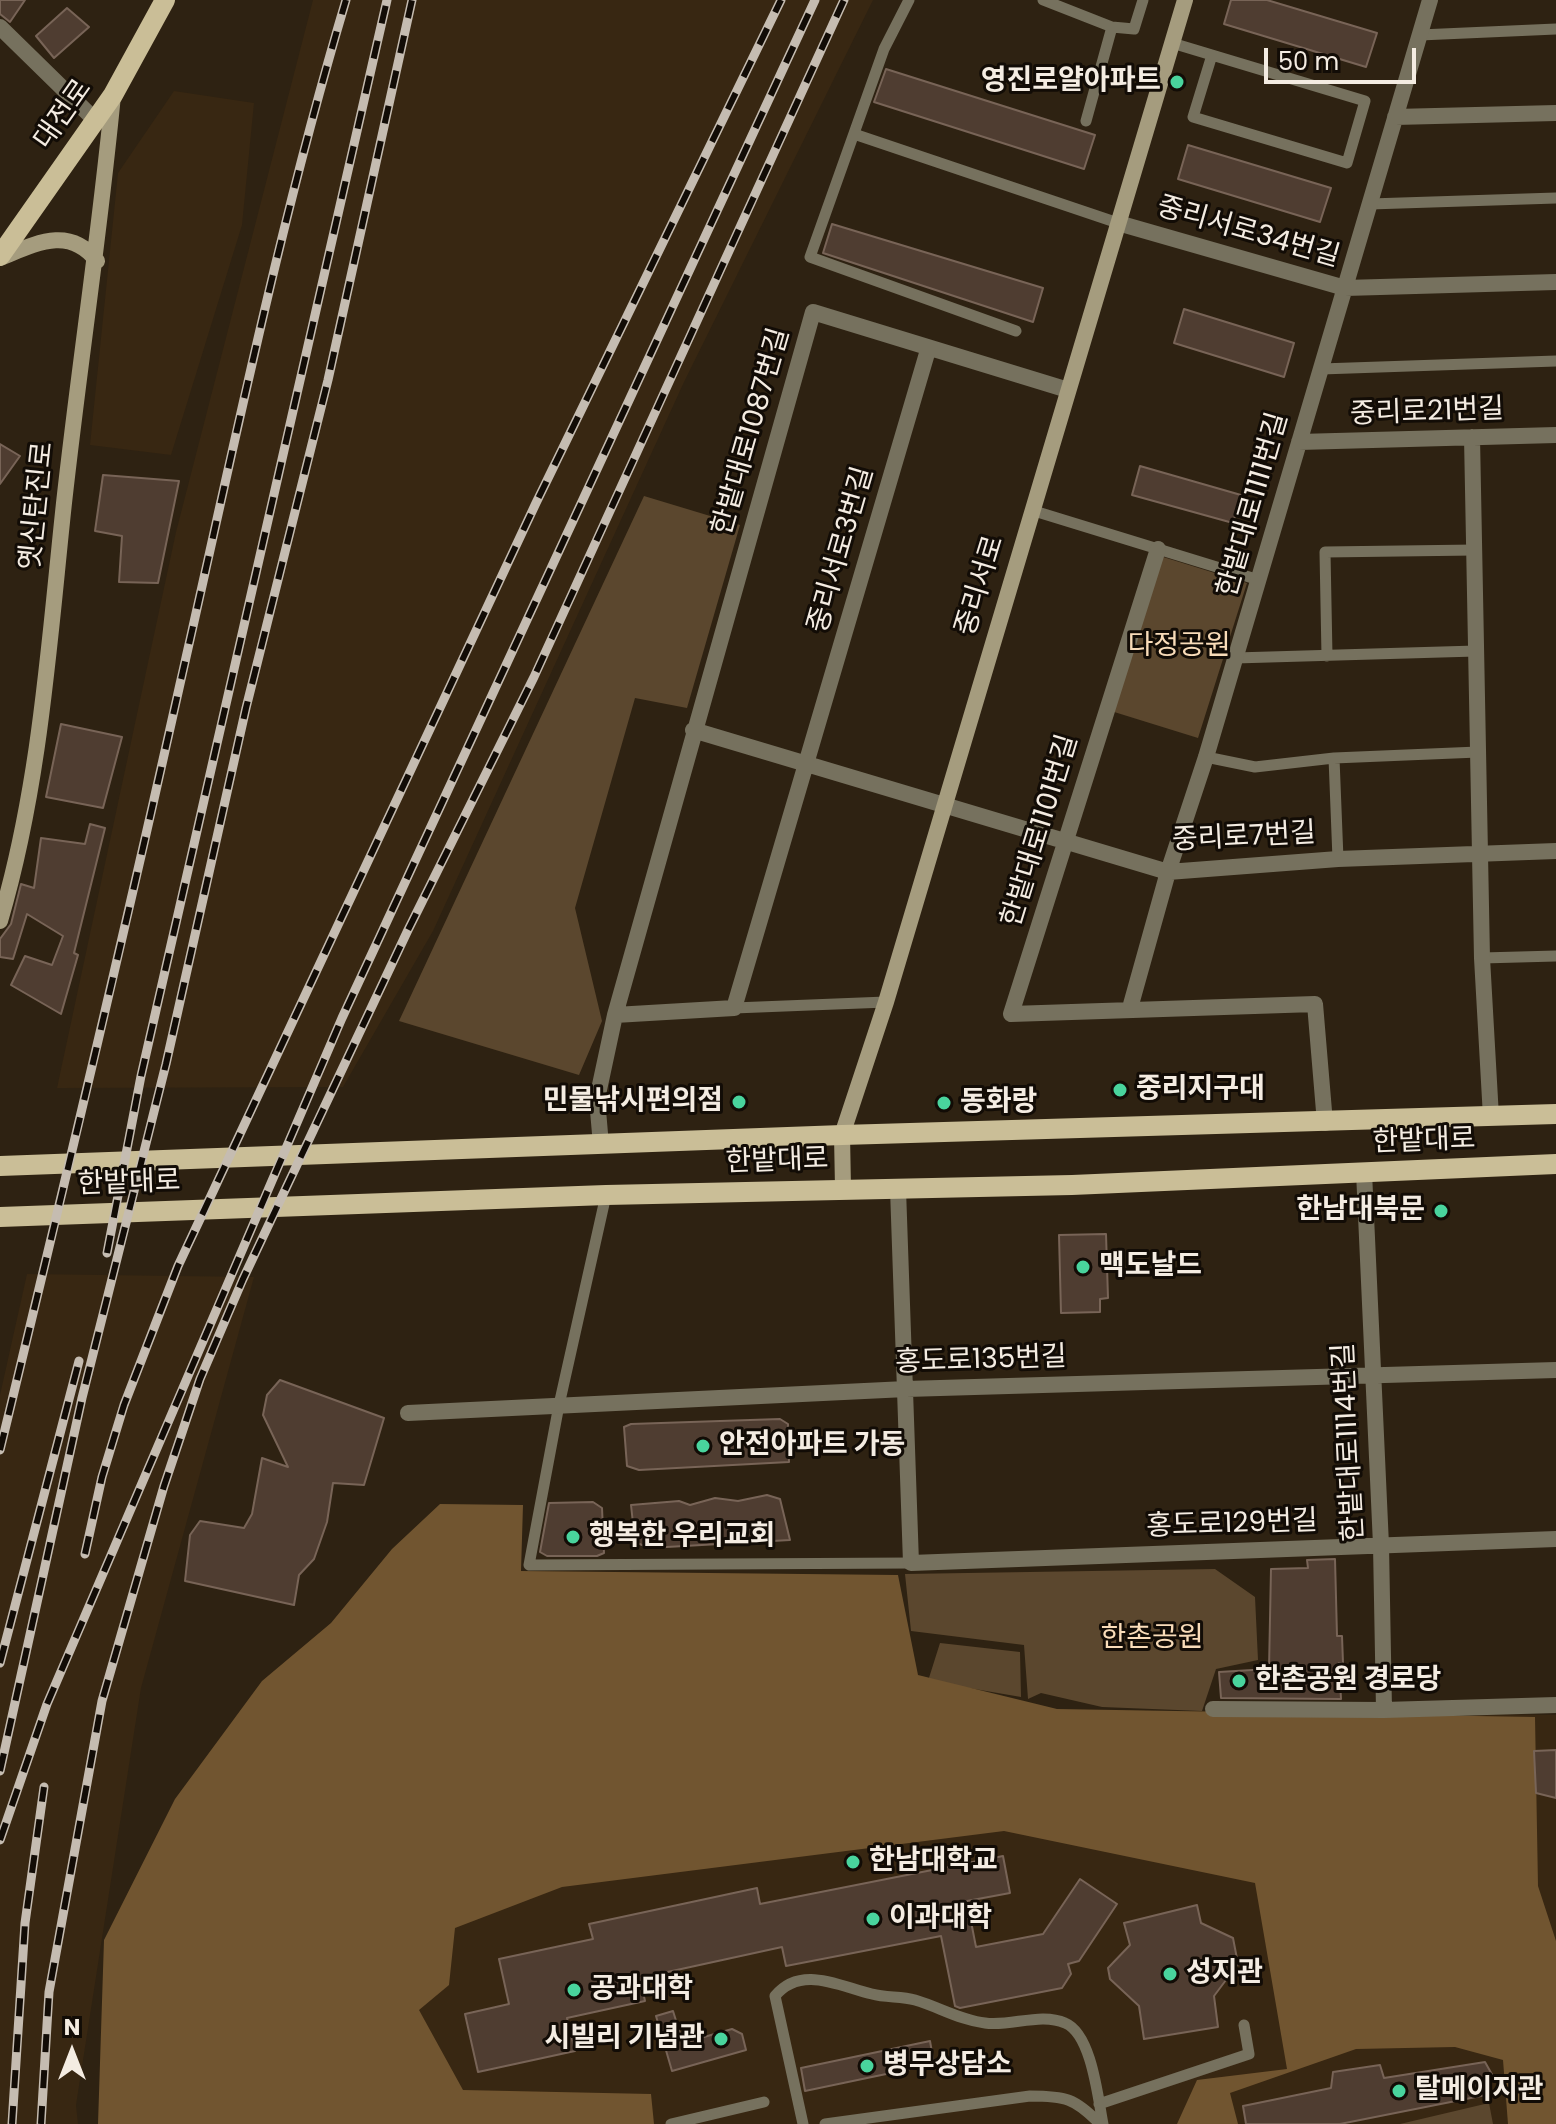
<!DOCTYPE html>
<html>
<head>
<meta charset="utf-8">
<style>
	body { margin:0 }
	#map { position:relative; width:1556px; height:2124px; overflow:hidden; background:#2e2212; font-family:Poppins,sans-serif }
	canvas { display:block }
	.north { position:absolute; left:32px; top:2012px; width:80px; height:80px; -webkit-text-stroke:6px #120c06; paint-order:stroke; rotate:0deg; font-size:22px; font-weight:700; line-height:32px; text-align:center; color:#f4ece2 }
	.north::after { content:''; display:block; margin:auto; width:28px; height:36px; background:#f4ece2; clip-path:polygon(50% 0,100% 100%,50% 72%,0 100%) }
	.scale { position:absolute; left:1264px; top:48px; width:152px; height:36px; box-sizing:border-box; border:4px solid #f4ece2; border-top:0; padding-left:10px; font-size:24px; line-height:28px; white-space:nowrap; color:#f4ece2; -webkit-text-stroke:6px #120c06; paint-order:stroke }
</style>
</head>
<body>
<div id="map">
<canvas width="1556" height="2124"></canvas>
<div class="north">N</div>
<div class="scale">50 m</div>
</div>
<script>
const ctx = document.querySelector('canvas').getContext('2d');
ctx.lineJoin = 'round';
function fill(path, color) { ctx.fillStyle = color; ctx.fill(path, 'evenodd'); }
function stroke(path, color, width, dash) { ctx.strokeStyle = color; ctx.lineWidth = width; ctx.lineCap = dash ? 'butt' : 'round'; ctx.setLineDash(dash || []); ctx.stroke(path); }
function write(font, color, halo, rows, align = 'center') {
  ctx.font = font + ' Poppins,"Noto Sans KR",sans-serif'; ctx.lineWidth = 6; ctx.setLineDash([]); ctx.textBaseline = 'middle'; ctx.strokeStyle = halo; ctx.fillStyle = color; for (const [text, x, y, turn = 0] of rows) {
    ctx.save(); ctx.translate(x, y); ctx.rotate((+turn || 0) * Math.PI / 180); ctx.textAlign = isNaN(turn) ? turn : align; if (halo) ctx.strokeText(text, 0, 0); ctx.fillText(text, 0, 0); ctx.restore();
  }
}
fill(new Path2D(`
	M313,0H873L684,382L433,931L343,1087L57,1088L176,532Z
	M174,91L254,103L242,225L171,455L90,445L118,173Z
	M27,1274L254,1277L141,1688L76,2105L78,2124H0V1395Z
	M518,1574L1056,1710L1556,1715V2124H108Z`), '#382712');
fill(new Path2D(`
	M644,496L740,525L687,708L635,698L575,908L602,1021L579,1075L399,1021Z
	M1160,556L1247,583L1198,738L1111,711Z
	M1215,1569L1255,1597L1258,1660L1216,1669L1202,1711L1102,1707L1041,1693L1028,1699L1024,1645L911,1631L905,1574Z
	M940,1643L1020,1652L1021,1697L928,1681Z
	M1489,2103L1493,2124H1400Z`), '#5b472e');
fill(new Path2D(`
	M440,1504L523,1505L521,1571L898,1575L918,1675L1057,1709L1535,1717L1538,1886L1556,1941V2124H1508L1503,2060L1455,2047L1356,2049L1230,2093L1238,2124H1177L1197,2080L1287,2069L1255,1883L1004,1831L562,1887L455,1928L449,1985L419,2010L463,2090L651,2094L654,2124H98L104,1940L175,1799L262,1681L331,1623L392,1549Z`), '#715530');
const building = new Path2D(`
	M0,0H25L10,22L0,14Z
	M1231,0H1267L1377,33L1366,67L1224,24Z
	M67,8L89,27L54,58L36,36Z
	M886,69L1095,135L1084,169L874,102Z
	M1188,145L1331,188L1320,222L1178,179Z
	M832,224L1043,288L1033,322L823,253Z
	M1184,309L1294,343L1284,377L1174,343Z
	M0,444L20,456L0,484Z
	M1140,466L1241,495L1233,523L1132,495Z
	M103,475L179,481L158,583L119,582L122,536L95,531Z
	M61,724L122,737L103,808L46,797Z
	M90,824L105,828L74,953L78,955L61,1014L11,985L25,956L52,965L63,936L27,914L13,959L0,957V939L11,924L21,884L34,888L41,838L85,844Z
	M1106,1234L1108,1298L1100,1299V1312L1061,1313L1059,1235Z
	M280,1380L384,1418L364,1485L333,1483L327,1522L314,1559L299,1575L294,1605L185,1581L190,1535L200,1521L244,1528L252,1514L262,1458L288,1467L263,1415L267,1395Z
	M780,1419L788,1424L789,1462L639,1470L627,1466L624,1427L631,1424Z
	M767,1495L780,1499L790,1540L649,1548L635,1542L631,1505L679,1501L690,1505L715,1498L738,1501Z
	M593,1502L602,1508L604,1553L597,1556H547L540,1552L549,1503Z
	M1335,1559L1337,1636H1342L1343,1663H1339L1341,1699L1221,1698L1219,1672L1269,1669L1271,1569L1308,1568L1307,1560Z
	M1556,1750V1798L1536,1793L1534,1751Z
	M1003,1856L1010,1893L967,1901L976,1947L1043,1934L1080,1879L1117,1904L1079,1961L1068,1964L1071,1974L1062,1988L960,2008L955,2006L941,1936L786,1966L782,1947L640,1978L645,2001L567,2018L575,2051L478,2072L465,2014L509,2004L499,1959L593,1939L589,1924L757,1888L760,1904Z
	M1197,1905L1201,1923L1233,1938L1238,1964L1214,1996L1218,2027L1144,2039L1139,2006L1110,1979L1108,1968L1130,1945L1124,1923Z
	M673,2011L683,2043L732,2029L742,2034L746,2050L672,2071L656,2016Z
	M930,2041L934,2064L805,2091L801,2068Z
	M1485,2062L1494,2078L1480,2084L1486,2095L1340,2124H1246L1243,2106L1331,2088L1333,2072L1380,2065L1384,2078Z`);
fill(building, '#4f3d31');
stroke(building, '#786457', 2);
stroke(new Path2D(`
	M909,0L884,49L810,257L1016,331
	M1043,0L1112,27L1134,29L1143,0
	M1420,35L1556,29
	M1172,43L1365,101L1347,163L1193,117L1212,55
	M1086,121L1112,27
	M854,134L1118,223
	M1370,204L1556,198
	M1321,369L1556,361
	M1031,510L1259,580
	M1327,656L1325,552L1475,550
	M1235,658L1476,651
	M1206,757L1255,767L1334,758
	M1338,859L1334,758L1478,752
	M1482,958L1556,956
	M734,1008L886,1002
	M606,1195L559,1405L529,1565L911,1563
	M1099,2104L1249,2054L1244,2025
	M671,2124L764,2102
	M803,2124L775,1996C801,1964 841,1987 872,1994C886,1998 901,1996 915,2000C939,2007 960,2020 985,2023C1010,2027 1041,2012 1065,2023C1092,2034 1098,2099 1103,2124
	M825,2124L1030,2096C1065,2096 1075,2098 1100,2124`), '#76715e', 11);
stroke(new Path2D(`
	M0,27L94,119
	M1395,117L1556,113
	M1118,223L1345,288L1556,282
	M1472,437L1482,958L1491,1117
	M1299,442L1556,435
	M1158,549L1011,1014L1315,1004L1325,1123
	M693,730L1168,872L1338,859L1556,851
	M1130,1008L1168,872L1206,757L1430,0
	M615,1015L734,1008L928,350
	M601,1145L597,1099L615,1015L813,312L1068,390
	M1364,1172L1381,1545L1384,1710
	M898,1189L911,1563L1556,1539
	M408,1413L906,1389L1556,1370
	M1213,1709L1384,1710L1556,1705`), '#76715e', 16);
stroke(new Path2D(`
	M0,258C35,244 69,225 97,261
	M0,921C40,786 49,643 64,503C79,367 100,232 113,95
	M843,1188L842,1135L886,1002L1185,0`), '#a59c7e', 16);
stroke(new Path2D(`
	M0,256L113,95L165,0
	M0,1166L842,1135L1556,1114
	M0,1217L606,1195L1072,1185L1556,1164`), '#cabe97', 20);
const rail = new Path2D(`
	M107,1253L141,1076L387,0
	M0,1450C62,1195 123,940 180,684C232,456 279,225 346,0
	M85,1554L102,1477L124,1405L178,1266L536,503L781,0
	M0,1663L79,1361
	M0,1771L82,1398L166,1064L246,708L328,380L412,0
	M0,1840L47,1704L342,1018L815,0
	M12,2124L25,1923L44,1787
	M41,2124L49,1992L102,1701L164,1486L200,1379L243,1279L408,930L534,677L844,0`);
stroke(rail, '#c5bcb1', 9);
stroke(rail, '#120c06', 6, [18]);
for (const [x, y, r, color] of [
	[1177,82,8,"#49d49d"],
	[1120,1090,8,"#49d49d"],
	[739,1102,8,"#49d49d"],
	[944,1103,8,"#49d49d"],
	[1441,1211,8,"#49d49d"],
	[1083,1267,8,"#49d49d"],
	[703,1446,8,"#49d49d"],
	[573,1537,8,"#49d49d"],
	[1239,1681,8,"#49d49d"],
	[853,1862,8,"#49d49d"],
	[873,1919,8,"#49d49d"],
	[1170,1974,8,"#49d49d"],
	[574,1990,8,"#49d49d"],
	[721,2039,8,"#49d49d"],
	[867,2066,8,"#49d49d"],
	[1399,2091,8,"#49d49d"]
]) { const dot = new Path2D(); dot.arc(x, y, r, 0, 2 * Math.PI); ctx.fillStyle = color; ctx.fill(dot); stroke(dot, '#120c06', 3); }
write('bold 28px', '#f4ece2', '#120c06', [
	["영진로얄아파트",1161,82,"right"],
	["중리지구대",1136,1090],
	["민물낚시편의점",723,1102,"right"],
	["동화랑",960,1103],
	["한남대북문",1425,1211,"right"],
	["맥도날드",1099,1267],
	["안전아파트 가동",719,1446],
	["행복한 우리교회",589,1537],
	["한촌공원 경로당",1255,1681],
	["한남대학교",869,1862],
	["이과대학",889,1919],
	["성지관",1186,1974],
	["공과대학",590,1990],
	["시빌리 기념관",705,2039,"right"],
	["병무상담소",883,2066],
	["탈메이지관",1415,2091]
], 'left');
write('28px', '#f4ece2', '#120c06', [
	["대전로",64,115,-55],
	["중리서로34번길",1248,233,16],
	["중리로21번길",1427,413,-2],
	["한밭대로1087번길",752,432,-74],
	["한밭대로1111번길",1254,505,-74],
	["옛신탄진로",38,506,-84],
	["중리서로3번길",842,550,-74],
	["중리서로",981,586,-73],
	["한밭대로1101번길",1041,831,-73],
	["중리로7번길",1244,838,-3],
	["한밭대로",1424,1142,-2],
	["한밭대로",777,1162,-2],
	["한밭대로",129,1184,-2],
	["홍도로135번길",981,1361,-2],
	["한밭대로1114번길",1350,1442,-93],
	["홍도로129번길",1232,1525,-2]
]);
write('28px', '#f9dcb9', '#120c06', [
	["다정공원",1179,647],
	["한촌공원",1152,1639]
]);
</script>
</body>
</html>
